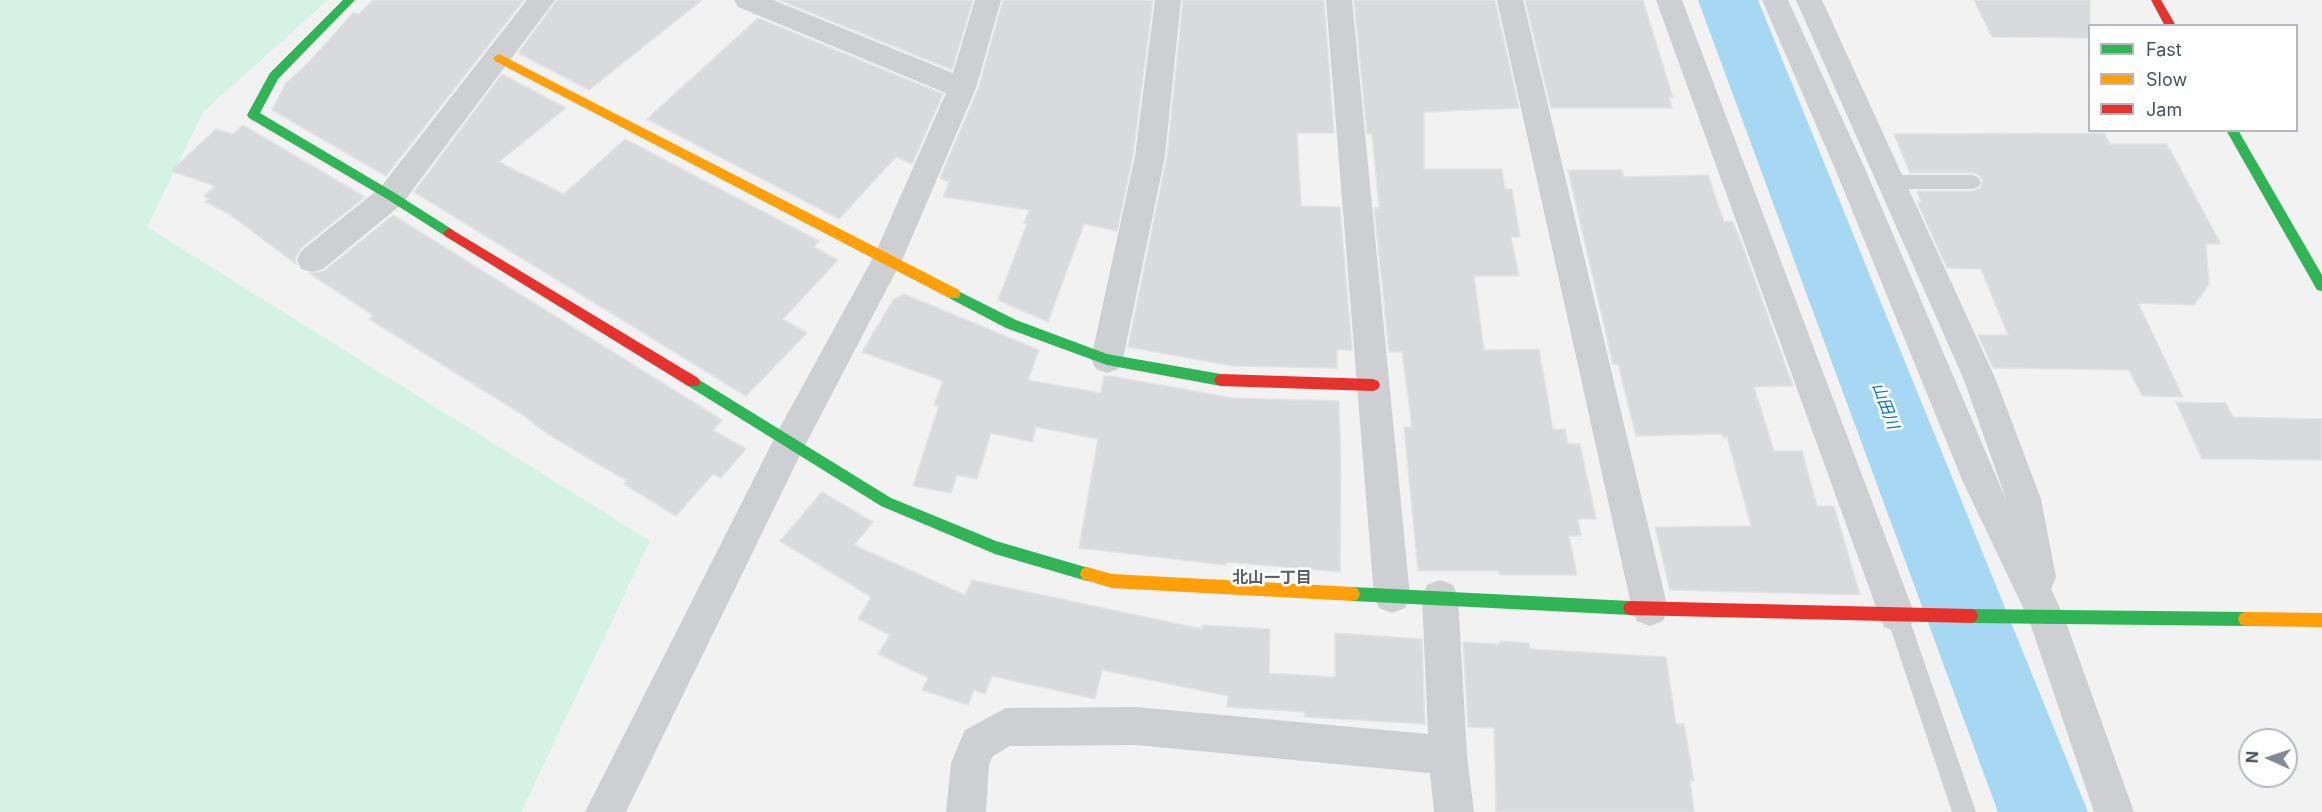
<!DOCTYPE html>
<html>
<head>
<meta charset="utf-8">
<style>
	body { margin:0 }
	#map { position:relative; width:2322px; height:812px; overflow:hidden; background:#f2f2f2; font-family:Inter,sans-serif }
	canvas { display:block }
	.legend { position:absolute; left:2088px; top:24px; width:210px; height:108px; box-sizing:border-box; background:#fff; border:2px solid #b5b9bf; margin:0; padding:8px 10px; list-style:none; font-size:18px; color:#475160 }
	.legend li { display:flex; align-items:center; gap:12px; height:30px }
	.legend b { width:30px; border:2px solid #b5b9bf }
	.north { position:absolute; left:2238px; top:728px; width:60px; height:60px; box-sizing:border-box; background:#fff; border:2px solid #b5b9bf; border-radius:50%; rotate:273deg; font-size:16px; font-weight:700; line-height:24px; text-align:center; color:#475160 }
	.north::after { content:''; display:block; margin:auto; width:21px; height:27px; background:#838993; clip-path:polygon(50% 0,100% 100%,50% 72%,0 100%) }
</style>
</head>
<body>
<div id="map">
<canvas width="2322" height="812"></canvas>
<ul class="legend">
<li><b style="height:8px;background:#30b455"></b>Fast</li>
<li><b style="height:8px;background:#ff9f0a"></b>Slow</li>
<li><b style="height:8px;background:#e5322d"></b>Jam</li>
</ul>
<div class="north">N</div>
</div>
<script>
const ctx = document.querySelector('canvas').getContext('2d');
ctx.lineJoin = 'round';
function fill(path, color) { ctx.fillStyle = color; ctx.fill(path, 'evenodd'); }
function stroke(path, color, width, dash) { ctx.strokeStyle = color; ctx.lineWidth = width; ctx.lineCap = dash ? 'butt' : 'round'; ctx.setLineDash(dash || []); ctx.stroke(path); }
function write(font, color, halo, rows, align = 'center') {
  ctx.font = font + ' Inter,"Noto Sans JP",sans-serif'; ctx.lineWidth = 5; ctx.setLineDash([]); ctx.textBaseline = 'middle'; ctx.strokeStyle = halo; ctx.fillStyle = color; for (const [text, x, y, turn = 0] of rows) {
    ctx.save(); ctx.translate(x, y); ctx.rotate((+turn || 0) * Math.PI / 180); ctx.textAlign = isNaN(turn) ? turn : align; if (halo) ctx.strokeText(text, 0, 0); ctx.fillText(text, 0, 0); ctx.restore();
  }
}
fill(new Path2D(`
	M0,0H328L203,112L147,227L650,541L521,812H0Z`), '#d4f3e4');
fill(new Path2D(`
	M1698,0H1758L2088,812H1998Z`), '#a6d8f3');
const building = new Path2D(`
	M373,0H524L386,176L272,110L286,83L309,62L353,13L359,14Z
	M557,0H702L589,90L518,53Z
	M779,0H973L952,70Z
	M1003,0H1153L1133,156L1117,231L1084,224L1048,322L998,300L1027,224L1024,223L1029,210L943,197L949,182L940,178L978,89Z
	M1183,0H1324L1334,133H1297L1301,206L1340,207L1352,350H1337V368L1233,366L1128,347L1167,156Z
	M1354,0H1495L1519,108L1424,112V169H1502L1505,189H1512L1520,237H1511L1519,276H1474L1484,350L1539,349L1553,429H1565L1568,444H1580L1596,519H1578L1581,536H1569L1577,575H1499V571H1418L1404,427H1412L1402,352H1389L1374,208H1379L1372,134H1367Z
	M1525,0H1643L1673,98L1669,97L1672,108H1551Z
	M1974,0H2090V38L1992,37Z
	M758,18L943,94L912,164L896,157L839,219L647,119Z
	M502,74L566,108L499,162L564,194L625,139L819,241L814,247L838,260L783,319L807,333L746,396L414,192Z
	M243,125L365,197L300,249L295,259L296,264L229,214L205,202L209,199L204,196L215,186L171,171L216,129L233,134Z
	M2104,133L2110,144H2167L2221,244H2206L2209,285L2194,305L2138,303L2183,397L2142,396L2129,370L1993,368L1978,335H2008L1981,269L1947,268L1917,202H1921L1917,191H1972L1980,188L1983,181L1979,175L1972,173H1910L1894,134Z
	M1568,170H1622L1624,177L1708,175L1724,222L1732,221L1741,241L1793,386L1754,387L1774,451H1802L1817,506H1834L1860,595L1670,590L1655,527L1751,526L1727,437H1723L1722,434L1636,436L1618,364H1613Z
	M393,215L722,420L713,430L746,449L721,478L713,474L676,516L624,484L627,481L546,433L523,415L369,319L374,316L309,273L324,271Z
	M904,294L1039,350L1028,380L1101,393L1104,376H1111L1233,398L1339,401L1341,470L1340,572L1226,562V565L1079,548L1098,439L1036,427L1032,442L991,433L977,479L957,475L951,493L913,486L939,406L934,405L943,381L862,352L893,300Z
	M2176,402L2226,403L2233,417L2322,419V460L2202,459Z
	M822,492L873,522L854,545L965,595L972,580L1202,629V625L1270,629L1269,673L1335,677V633L1422,639L1425,724L1305,717V712L1227,707L1228,696L1102,670L1095,699L992,676L985,694L974,690L968,705L922,690L928,678L878,654L890,635L858,619L871,597L780,541Z
	M1500,641L1529,643L1530,649L1666,657L1676,724H1684L1694,781H1690L1694,812H1496L1494,728L1468,727L1463,642L1500,644Z`);
fill(building, '#d9dadc');
stroke(building, '#e3e3e5', 1.5);
fill(new Path2D(`
	M1892,175H1972L1978,177L1981,182L1978,187L1972,189H1892L1886,187L1883,182L1886,177Z
	M1897,605L1905,608L1908,615L1976,812H1952L1886,615L1889,608Z`), '#cdcfd3');
fill(new Path2D(`
	M527,0H555L402,204L323,269L312,272L301,269L297,260L301,251L380,188Z
	M734,0H773L953,73L975,0H1001L976,88L903,258L802,451L626,812H585L778,431L874,256L946,93L738,7Z
	M1155,0H1181L1165,156L1123,359L1118,369L1107,373L1096,369L1091,359L1135,156Z
	M1326,0H1352L1410,596L1405,608L1392,613L1379,608L1374,596Z
	M1497,0H1523L1668,609L1663,621L1650,626L1637,621L1632,609Z
	M1656,0H1682L1915,615L1910,627L1897,632L1884,627L1879,615Z
	M1762,0H1788L1866,171L2007,502L1964,380L1796,0H1822L1996,380L2041,499L2056,577L2051,589L2064,617L2134,812H2094L2029,620L1963,482L1836,171Z
	M1440,580L1453,585L1458,597L1467,755L1474,812H1434L1430,773L1136,745L1010,746L993,756L989,764L986,812H946L951,763L965,730L1006,708L1136,707L1428,734L1422,597L1427,585Z`), '#cdcfd3');
fill(new Path2D(`
	M343,0H355L278,79L260,113L395,193L453,230L455,233L453,236H445L387,199L249,118L247,115L270,73Z
	M2226,130H2238L2322,275V291L2317,290Z
	M954,289L1016,320L1107,354L1221,374L1226,376L1228,380L1226,384L1221,386L1107,365L1006,328L949,298L948,294L949,290Z
	M693,376L891,498L996,541L1092,569L1094,574L1092,579L1087,581L995,554L881,506L688,386L686,382L688,378Z
	M1353,587L1630,601L1635,603L1637,608L1635,613L1630,615L1353,601L1348,599L1346,594L1348,589Z
	M1971,609L2245,612L2250,614L2252,619L2250,624L2245,626L1971,623L1966,621L1964,616L1966,611Z`), '#30b455');
fill(new Path2D(`
	M499,54L959,290L960,294L959,298H949L495,61L493,58Z
	M1087,567L1112,574L1353,587L1358,589L1360,594L1358,599L1353,601L1112,588L1082,579L1080,574L1082,569Z
	M2245,612L2322,613V627L2245,626L2240,624L2238,619L2240,614Z`), '#ff9f0a');
fill(new Path2D(`
	M2151,0H2161L2176,26H2165Z
	M449,228L698,378L700,382L698,386H688L445,236L443,233Z
	M1221,374L1373,379L1378,381L1380,385L1378,389L1373,391L1221,386L1216,384L1214,380L1216,376Z
	M1630,601L1971,609L1976,611L1978,616L1976,621L1971,623L1630,615L1625,613L1623,608L1625,603Z`), '#e5322d');
write('italic 16px', '#0079ba', '#fff', [
	["山田川",1885,406,69]
]);
write('bold 16px', '#5c6066', '#fff', [
	["北山一丁目",1272,578]
]);
</script>
</body>
</html>
